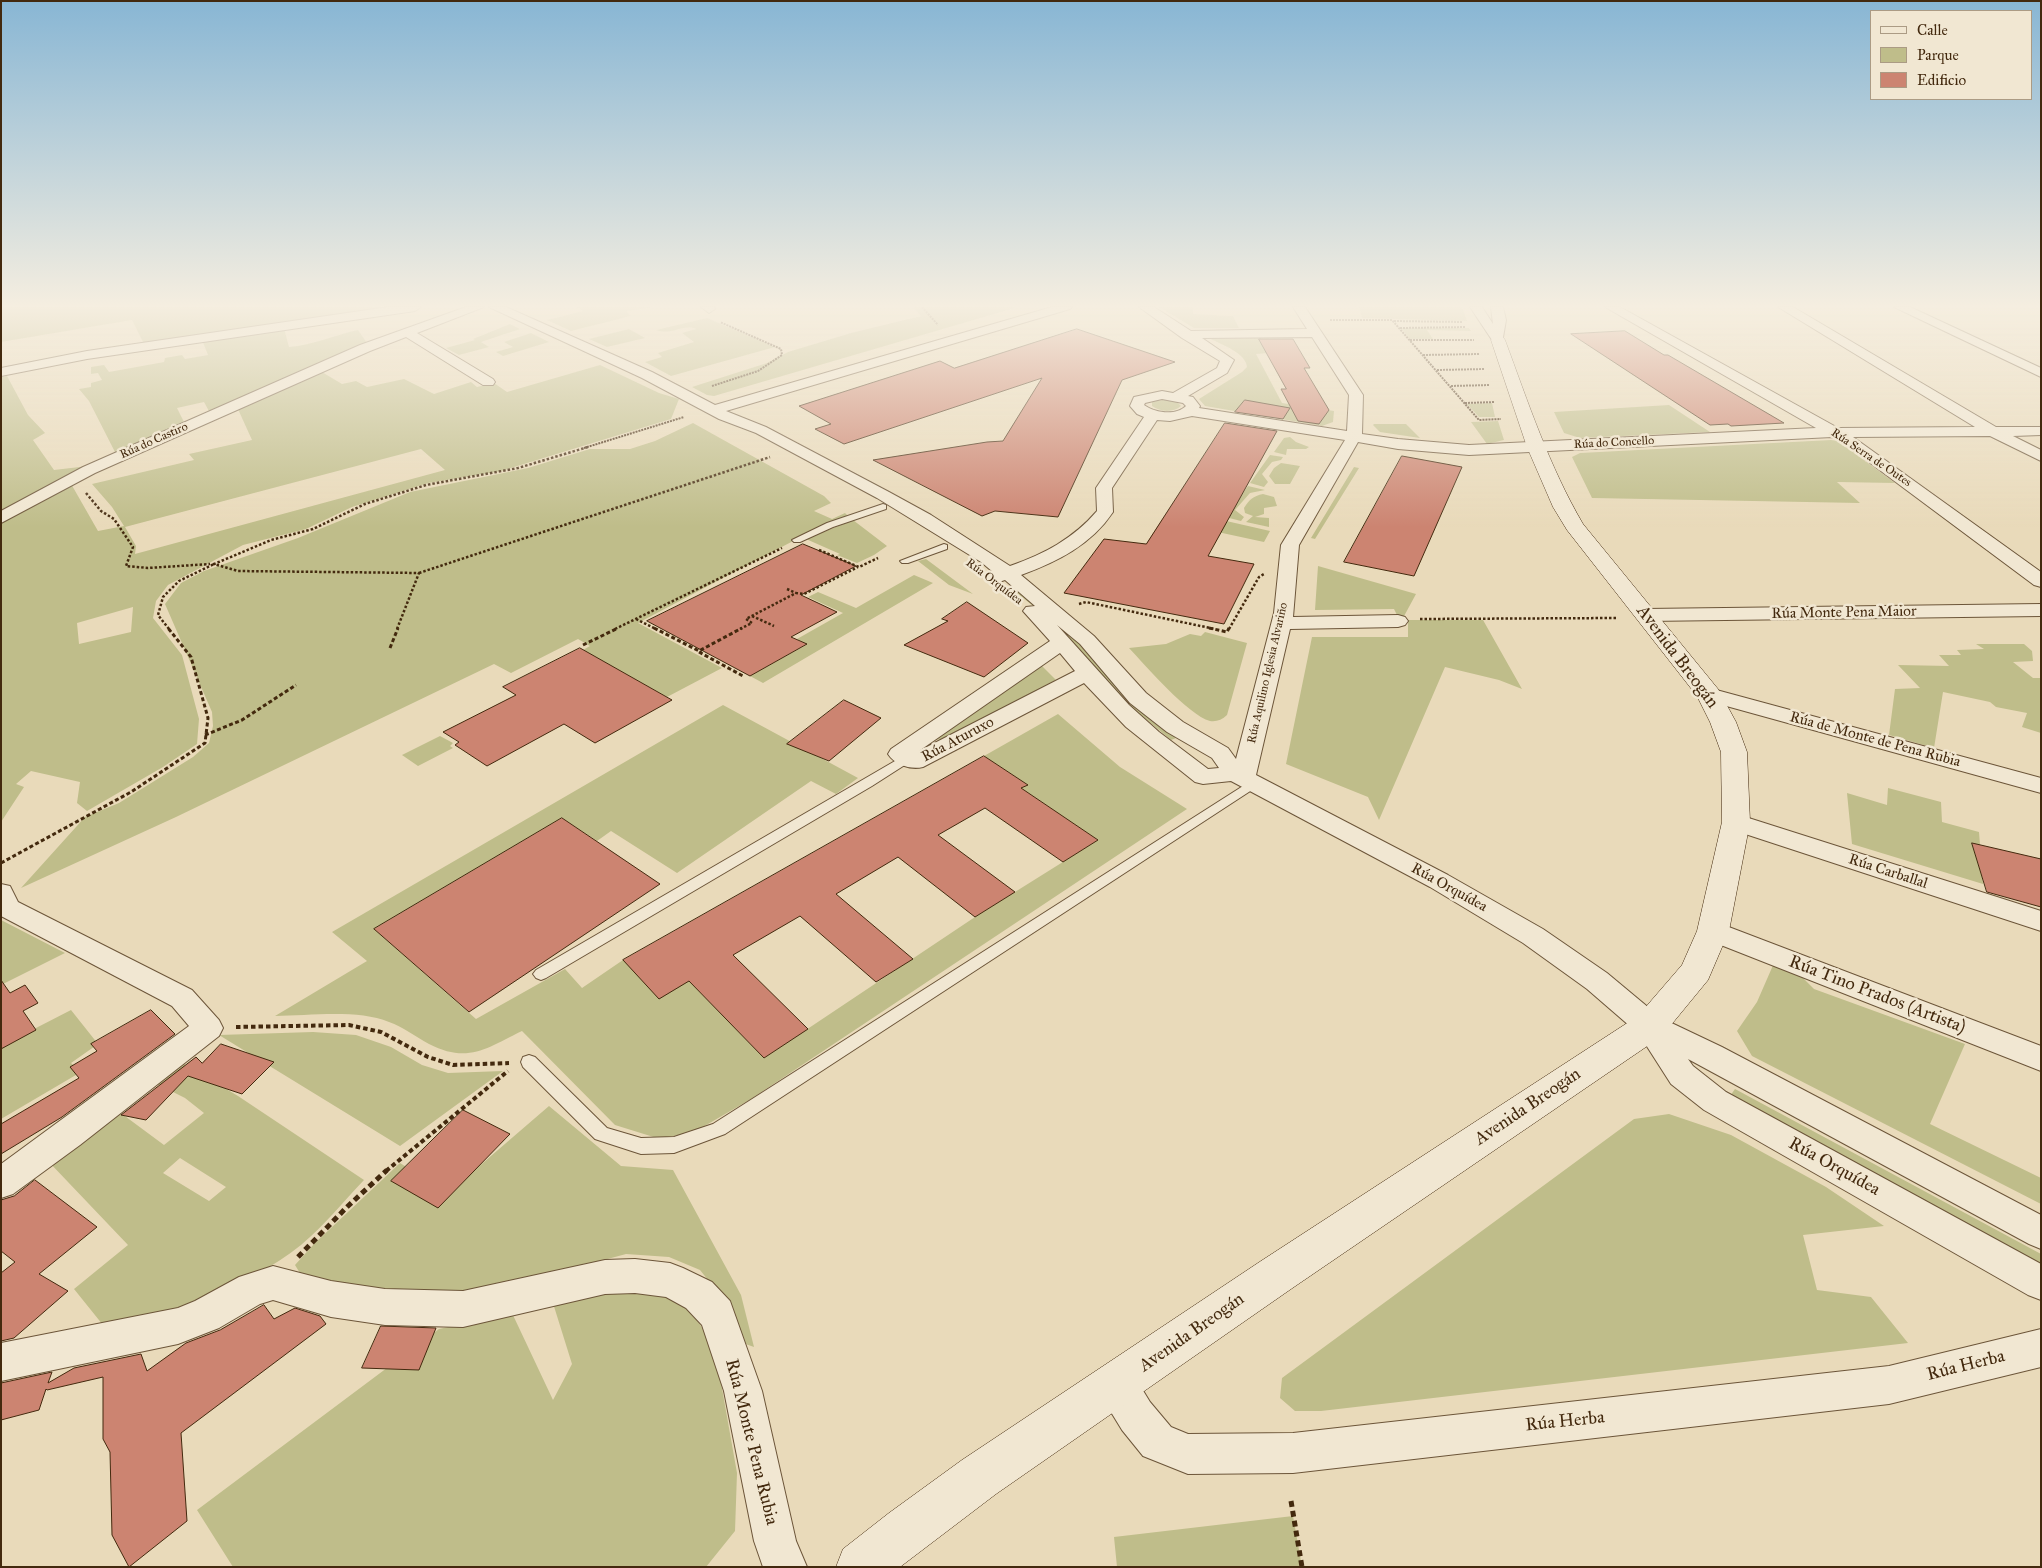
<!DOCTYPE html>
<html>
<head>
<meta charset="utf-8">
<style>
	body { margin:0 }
	#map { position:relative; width:2042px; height:1568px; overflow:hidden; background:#e9daba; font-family:"IM FELL Great Primer",serif }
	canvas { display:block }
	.frame { position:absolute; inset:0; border:2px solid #43290e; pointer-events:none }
	.legend { position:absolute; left:1870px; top:10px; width:162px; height:90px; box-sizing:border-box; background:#f1e7d2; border:1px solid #ab9b84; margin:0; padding:6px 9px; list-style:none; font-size:15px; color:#43290e }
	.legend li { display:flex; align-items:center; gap:10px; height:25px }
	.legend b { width:25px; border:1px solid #ab9b84 }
</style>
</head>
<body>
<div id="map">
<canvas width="2042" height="1568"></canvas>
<div class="frame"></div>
<ul class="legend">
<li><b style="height:6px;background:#f1e7d2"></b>Calle</li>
<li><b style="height:14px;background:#bfbd8a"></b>Parque</li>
<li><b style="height:14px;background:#cc8471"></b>Edificio</li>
</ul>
</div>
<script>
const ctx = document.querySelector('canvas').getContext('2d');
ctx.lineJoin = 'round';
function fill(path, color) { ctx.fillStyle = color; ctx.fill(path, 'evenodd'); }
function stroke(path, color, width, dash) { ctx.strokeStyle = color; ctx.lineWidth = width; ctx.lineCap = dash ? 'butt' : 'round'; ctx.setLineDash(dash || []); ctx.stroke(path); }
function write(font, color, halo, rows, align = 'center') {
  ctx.font = font + ' "IM FELL Great Primer",serif'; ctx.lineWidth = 5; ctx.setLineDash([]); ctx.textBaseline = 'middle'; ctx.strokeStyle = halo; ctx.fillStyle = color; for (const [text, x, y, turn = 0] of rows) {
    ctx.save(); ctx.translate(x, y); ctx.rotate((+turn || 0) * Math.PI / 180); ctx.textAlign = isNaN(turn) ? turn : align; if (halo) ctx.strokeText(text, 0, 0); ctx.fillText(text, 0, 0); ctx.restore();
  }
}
fill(new Path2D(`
	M1,307H398L144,344L132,320L1,342Z
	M577,307H650V308L626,311L631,316L571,331L547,320L583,311Z
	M913,307H1018L714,396L707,395L692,387L767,363L788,352L851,333L921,316Z
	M1159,307H1193V314L1233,316L1239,328H1194Z
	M1359,307H1462L1467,321L1362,318Z
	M707,318L775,347L671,376L645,362L662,357L658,353L694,342L682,333L696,329C683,323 672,336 656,330Z
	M510,324L520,329L481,342L489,347L459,355L446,348L475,340L473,339Z
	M284,328L289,347C313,345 335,335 358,330L367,343L210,413L204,402L177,408L185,424L116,454L89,401L79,389L91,387V383L102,380L98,373L91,374V367L104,365L109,372L164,362L165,358L182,355L185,359L208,355L202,340Z
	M1401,328H1469L1471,331L1427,330L1433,339H1410Z
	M629,329L645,338L607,347L589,339Z
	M531,333L549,342L503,356L496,352L513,347L504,342Z
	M1261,338L1269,353L1256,354L1282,403L1334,411L1333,422L1322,426L1205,406L1199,399L1242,372L1247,367C1246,353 1222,345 1211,339Z
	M600,365L659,393L679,399L671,419L501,471L428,483L352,507L306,529L243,545L168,585L156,601L153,618L182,655L199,719L197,744L163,767L87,811L77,803L80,782L31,771L16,784L24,787L1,822V520L70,482L98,531L124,526L112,507L92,484L194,460L189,454L252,440L237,407L322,372L342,384L356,381L367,387L404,379L434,394L471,382L477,387L494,383L507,392ZM421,449L445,470L135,554L136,546L125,527ZM133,607L131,632L79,644L77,623Z
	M7,376L28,415L45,433L33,440L54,470L88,466L1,515V377Z
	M1167,399L1177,402L1181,406C1173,413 1160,412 1152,406V402Z
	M1492,403L1495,417H1479L1467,404Z
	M1669,405L1710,432L1580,438L1564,433L1554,412Z
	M1498,421L1504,440L1487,444L1471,422Z
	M693,423L824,496L831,503L814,511L832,519L845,513L849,517L829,522L638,623L722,668L667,697L583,650L590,646L578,639L511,673L494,664L176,817L21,888L85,817L119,803L193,757L209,743L213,726L212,712L165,604L181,583L204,571L298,538L410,492L528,468L590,449H630L655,441Z
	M1374,424H1406L1420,438L1380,432L1373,425Z
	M1290,437L1296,442L1309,447L1306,449H1287L1286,455L1274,452L1284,438Z
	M1831,440L1838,441L1895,483L1837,482L1860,503L1592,498L1572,457L1580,453Z
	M1270,455L1283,457L1281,460L1272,462L1262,474L1268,482L1264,487L1250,483Z
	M1281,463L1300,466L1290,484H1275L1269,476L1274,468Z
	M1354,467L1359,468L1315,539L1311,538Z
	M1248,486L1265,490L1250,493L1235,510L1244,517L1241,521L1225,517Z
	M1263,494L1274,497L1277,506L1264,508V514L1255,517L1269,518V527L1246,522L1253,516L1245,513L1244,508C1249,500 1253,496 1263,494Z
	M853,520L887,546L874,555L857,563L837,555L840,554L806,539Z
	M1222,520L1270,531L1264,542L1213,531Z
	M926,559L973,594L949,585L918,561Z
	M1318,566L1416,594L1403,618L1398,617L1394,609L1315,610Z
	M914,575L933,583L763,683L750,676L806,645L797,639L843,613L808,597L818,592L856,608Z
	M1021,591L1074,637L1128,698L1176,738L1171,740L1134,709L1054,623L1017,593Z
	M1408,620H1483L1522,689L1499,680L1445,667L1379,820L1368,797L1286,764L1312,637H1408Z
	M1205,632L1247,643L1227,715C1222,720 1216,722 1210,721C1188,715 1146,666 1129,648L1166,644L1190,634L1201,636Z
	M1976,644H2024L2032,651L2033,661L2013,662L2033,678H2041V733L2022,727L2027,713L1996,707L1990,702L1943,692L1934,748L1889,735L1895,689L1920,688L1898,665L1949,666L1939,655H1961L1957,650L1984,649Z
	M1040,664L1056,680L946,738L935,740Z
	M723,705L858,778L836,794L811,781L677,873L611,831L597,841L562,818L374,929L476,1019L565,969L582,988L623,960L689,981L764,1058L975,917L1098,840L1021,788L1027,784L984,756L1058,714L1120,767L1187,809L751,1099L696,1131L660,1139L615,1125L522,1031C487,1048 468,1064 429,1044C416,1037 403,1027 389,1022C357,1009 309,1016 275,1016L367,961L332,932Z
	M440,736L453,743L450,746L453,748L418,766L402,755Z
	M1888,788L1941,802L1942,822L1979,832L1983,884L1852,844L1847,793L1887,805Z
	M1,920L65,953L1,985Z
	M1774,963L1796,971L1814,989L1965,1044L1930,1124L2041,1178V1204L1752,1056L1737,1031L1757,1002Z
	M71,1010L98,1044L71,1063L81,1072L1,1119V1046Z
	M313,1032L356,1035L391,1047L422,1065L448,1073L503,1071L400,1146L219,1035Z
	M181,1062L238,1096L364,1180C344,1201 324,1226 301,1245C246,1289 173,1310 107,1330L74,1289L128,1245L48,1161L114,1108L164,1145L204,1113L185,1098L151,1081ZM180,1158L226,1187L209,1201L163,1173Z
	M1735,1089L2041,1254V1265L1730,1096Z
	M549,1106L621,1166L673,1170L741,1295L754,1347L740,1342L728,1305L700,1270L669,1257L626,1254L478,1294L414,1297L303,1278L295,1265L314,1244L400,1163L448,1193Z
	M1669,1114L1731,1135L1826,1187L1884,1226L1803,1235L1817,1290L1871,1297L1908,1343L1321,1411H1295L1280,1398L1282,1378L1634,1119Z
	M618,1289L646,1290L686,1304L703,1329L718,1366L737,1473L735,1531L706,1567H233L197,1510L439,1329L512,1313L553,1400L572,1364L552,1300Z
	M1293,1516L1302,1567H1117L1114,1537Z`), '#bfbd8a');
const building = new Path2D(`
	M1077,329L1175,362L1122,380L1058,517L995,511L982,516L873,460L987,442L1003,441L1042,378L844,444L815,429L831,424L799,406L940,361L954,368Z
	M1625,331L1664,355H1668L1784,423L1731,426L1728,424L1710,425L1571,334Z
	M1259,339H1293L1310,368H1304L1329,410L1319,424L1298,421L1281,389H1286Z
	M1245,400L1290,408L1283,419L1235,412Z
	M1225,423L1277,431L1208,556L1254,564L1224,624L1064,593L1104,539L1146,544Z
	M1402,456L1462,467L1414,576L1344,562Z
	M803,544L856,566L801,595L837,612L791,637L807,644L750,676L647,621Z
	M967,602L1028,643L984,677L904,645L948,621L942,619Z
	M580,648L672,700L595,743L564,724L487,766L455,745L459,742L443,732L516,695L503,687Z
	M844,700L881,718L829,761L787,744Z
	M984,756L1028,785L1021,788L1098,840L1063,862L985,808L938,835L1015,892L975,917L898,857L836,894L913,959L876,982L800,916L733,955L808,1029L764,1058L689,981L659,999L623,960Z
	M562,818L660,884L469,1012L374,929Z
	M1972,843L2041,859V907L1987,892Z
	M1,980L10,993L25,985L38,1003L23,1011L36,1030L1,1049Z
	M151,1010L175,1034L62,1117L1,1154V1124L79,1078L70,1067L97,1051L91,1044Z
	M221,1044L274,1062L242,1094L188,1076L146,1120L121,1115L196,1057L202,1063Z
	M463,1110L510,1134L438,1208L391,1181Z
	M35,1180L97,1227L39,1274L68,1291L14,1338L1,1341V1273L15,1262L1,1251V1200L14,1196Z
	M264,1305L274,1319L295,1308L320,1316L326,1324L181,1433L187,1521L129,1567L112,1535L110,1452L103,1439V1377L47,1390L46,1389L39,1410L1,1420V1383L52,1372L48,1383L74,1368L141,1354L147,1371L186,1343L220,1330Z
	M381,1326L436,1328L419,1370L362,1368Z`);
fill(building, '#cc8471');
stroke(building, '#43290e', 1);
const lane = new Path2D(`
	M883,504L886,505V509L833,527L800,542H794L792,540L827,523Z
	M944,544L947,545V549L908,563H902L900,561Z
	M907,754L913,758L911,761L872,786L546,978L541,980L536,978L533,974L536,970Z
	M1254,779L1260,783L1258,786L725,1134L674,1153L641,1154L601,1141L595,1139L523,1067L521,1062L523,1057L529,1055L535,1057L607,1128L641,1138L674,1137L713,1124Z`);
const street = new Path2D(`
	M388,307H421L415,311L87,359L1,376V368L87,351Z
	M466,307H484L417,333L493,379L495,382L493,385H483L406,337L370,351L95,473L1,523V511L83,467L360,345Z
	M489,307H506L652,372L715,405L1052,307H1072L1070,309L726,411L766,427L889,492L931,515L1010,566C1044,554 1073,539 1097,511L1096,488L1144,417L1137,414L1130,406L1134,397L1162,391L1173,393L1217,368L1220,361L1182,338L1139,307H1154L1191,331L1307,329L1293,307H1305L1363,395L1362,434L1398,439L1469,445L1816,428L1605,307H1620L1838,428L1975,427L1778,307H1793L1996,427H2041V435L2013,436L2041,450V461L1990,436L1853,437L2041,572V587L2034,585L1846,445L1832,437L1469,455L1398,449L1358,442L1299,545L1293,617L1398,615L1405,617L1408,621L1405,625L1398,627L1290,629L1256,775L1448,875L1543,929L1607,973L1661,1018L1722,1047L2041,1215V1249L2029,1244L1688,1059L1693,1066L1726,1092L2041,1264V1300L2028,1295L1704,1110L1671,1084L1639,1034L1587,989L1523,943L1430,887L1231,781L1203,784L1195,782L1126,727L1084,683L923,767C911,770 895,765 888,754L891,749L1050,641L1023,611L1026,607L1035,606L1005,580L996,583L989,581L987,577L993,572L981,562L877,498L756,433L719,419L642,378ZM1312,337L1349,395L1347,431L1199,408L1200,406L1193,397L1188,396L1227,373L1234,360L1202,338ZM1162,399L1183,403L1186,406C1176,416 1155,413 1144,405L1145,403ZM1192,416L1345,440L1281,545L1274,613L1236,759L1228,748L1183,722L1146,693L1094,636L1021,575C1057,562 1091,545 1113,512L1112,488L1157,420L1170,421ZM1057,625L1080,644L1130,703L1167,732L1212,758L1219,768L1208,769L1159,732L1129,705ZM1060,653L1075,671L919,751Z
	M701,307H714L715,309L709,313Z
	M1470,307H1482L1493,324L1491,307H1503L1506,320L1502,343H1494Z
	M1894,307H1910L2041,368V377Z
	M2041,604V616L1646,621L1639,619L1636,615L1639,611L1646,609Z
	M1709,688L2041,778V793L1701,699L1698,694L1701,689Z
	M1736,814L2041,911V931L1727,828L1724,822L1727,816Z
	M1,884L10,886L18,902L192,990L219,1020L223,1028L219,1036L80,1145L13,1194L1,1198V1164L189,1026L172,1006L1,916Z
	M1713,921L2041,1046V1071L1703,938L1699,931L1703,924Z
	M635,1259L670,1263L683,1268L712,1282L730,1301L762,1391L796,1541L807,1567H763L754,1541L724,1391L702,1325L686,1308L666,1297L635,1293L605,1294L463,1327L385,1325L331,1317L273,1300L260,1304L219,1328L178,1344L1,1381V1343L178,1308L195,1301L239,1277L273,1266L331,1281L385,1289L463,1291L605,1260Z
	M2041,1329V1367L1889,1404L1293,1473L1188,1474L1143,1456L1122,1430L1103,1399L1098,1385L1103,1371L1117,1366L1131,1371L1150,1402L1171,1427L1188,1434L1293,1433L1889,1366Z`);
const secondary = new Path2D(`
	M1498,336L1503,337L1505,340C1528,402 1549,466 1583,524L1718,689L1736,722L1747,752L1750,822L1729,931L1708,980L1662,1036L1291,1289L996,1494L900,1567H836L843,1549L889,1513L962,1460L1261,1261L1638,1016L1682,965L1697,931L1722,822L1721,752L1710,722L1697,696L1567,530L1553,507L1527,447L1491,340L1493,337Z`);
stroke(lane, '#6c5539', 2);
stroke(street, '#6c5539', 2);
stroke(secondary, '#43290e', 1);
stroke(new Path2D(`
	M922,307L938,325
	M1330,320H1392L1479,420L1501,419
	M1394,321L1463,322
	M1400,328L1466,327
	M1410,340H1474
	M1423,355L1479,354
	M1437,370L1485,369
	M712,386L758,371L782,355L781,349L720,322
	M1451,386L1490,385
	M1465,403L1495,402
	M584,448L684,417`), '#43290e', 2, [2, 1]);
stroke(new Path2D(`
	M86,493L101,511L114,519L133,547L126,566L148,568L210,564
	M819,550L859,567L878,558
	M419,573L770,457
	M787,589L796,593
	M1079,604L1086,602L1215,629
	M752,616L774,626
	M636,619L656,629
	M1420,619L1617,618
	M169,629L158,615L163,597L179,581L214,564
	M397,629L419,573L238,571L214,564L271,540L313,529L365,504L426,485L518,468L588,447
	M615,629L782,548
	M740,629L752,623L746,619L796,593L804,594L858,567
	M1229,629L1259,577L1264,574`), '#43290e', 2.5, [2.5, 2]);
stroke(new Path2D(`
	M654,628L699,651L742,628
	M1209,628L1227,632L1229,628
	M583,645L618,628
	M390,648L398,628
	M699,652L743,676
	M205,735L242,720L296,685
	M1,863L131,792L205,743L208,718L191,657L168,628`), '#43290e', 3, [4, 2.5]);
stroke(new Path2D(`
	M236,1027L349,1025L381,1032L428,1057L453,1065L509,1063
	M386,1171L508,1071`), '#43290e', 4, [4.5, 3]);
stroke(new Path2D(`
	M298,1257L347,1207L387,1170
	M1291,1501L1302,1567`), '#43290e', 5, [6, 4]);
fill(lane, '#f1e7d2');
fill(street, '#f1e7d2');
fill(secondary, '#f1e7d2');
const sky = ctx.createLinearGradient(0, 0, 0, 527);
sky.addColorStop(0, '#88b6d4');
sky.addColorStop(0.58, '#f5eee0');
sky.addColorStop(1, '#f5eee000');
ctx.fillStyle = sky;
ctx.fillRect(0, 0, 2042, 527);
write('12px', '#43290e', '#f1e7d2', [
	["Rúa do Castiro",154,441,-24],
	["Rúa do Concello",1614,443,-3],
	["Rúa Serra de Outes",1871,458,34],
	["Rúa Orquídea",994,582,37],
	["Rúa Aquilino Iglesia Alvariño",1268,673,-77]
]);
write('15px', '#43290e', '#f1e7d2', [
	["Rúa Monte Pena Maior",1844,613,-1],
	["Rúa Aturuxo",958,740,-28],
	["Rúa de Monte de Pena Rubia",1875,740,15],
	["Rúa Carballal",1888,872,18],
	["Rúa Orquídea",1449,888,29]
]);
write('18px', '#43290e', '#f1e7d2', [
	["Avenida Breogán",1677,657,53],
	["Rúa Tino Prados (Artista)",1877,995,21],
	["Avenida Breogán",1528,1107,-34],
	["Rúa Orquídea",1834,1167,29],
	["Avenida Breogán",1192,1333,-35],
	["Rúa Herba",1966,1366,-14],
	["Rúa Herba",1565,1422,-6],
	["Rúa Monte Pena Rubia",751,1442,76]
]);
</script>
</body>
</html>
